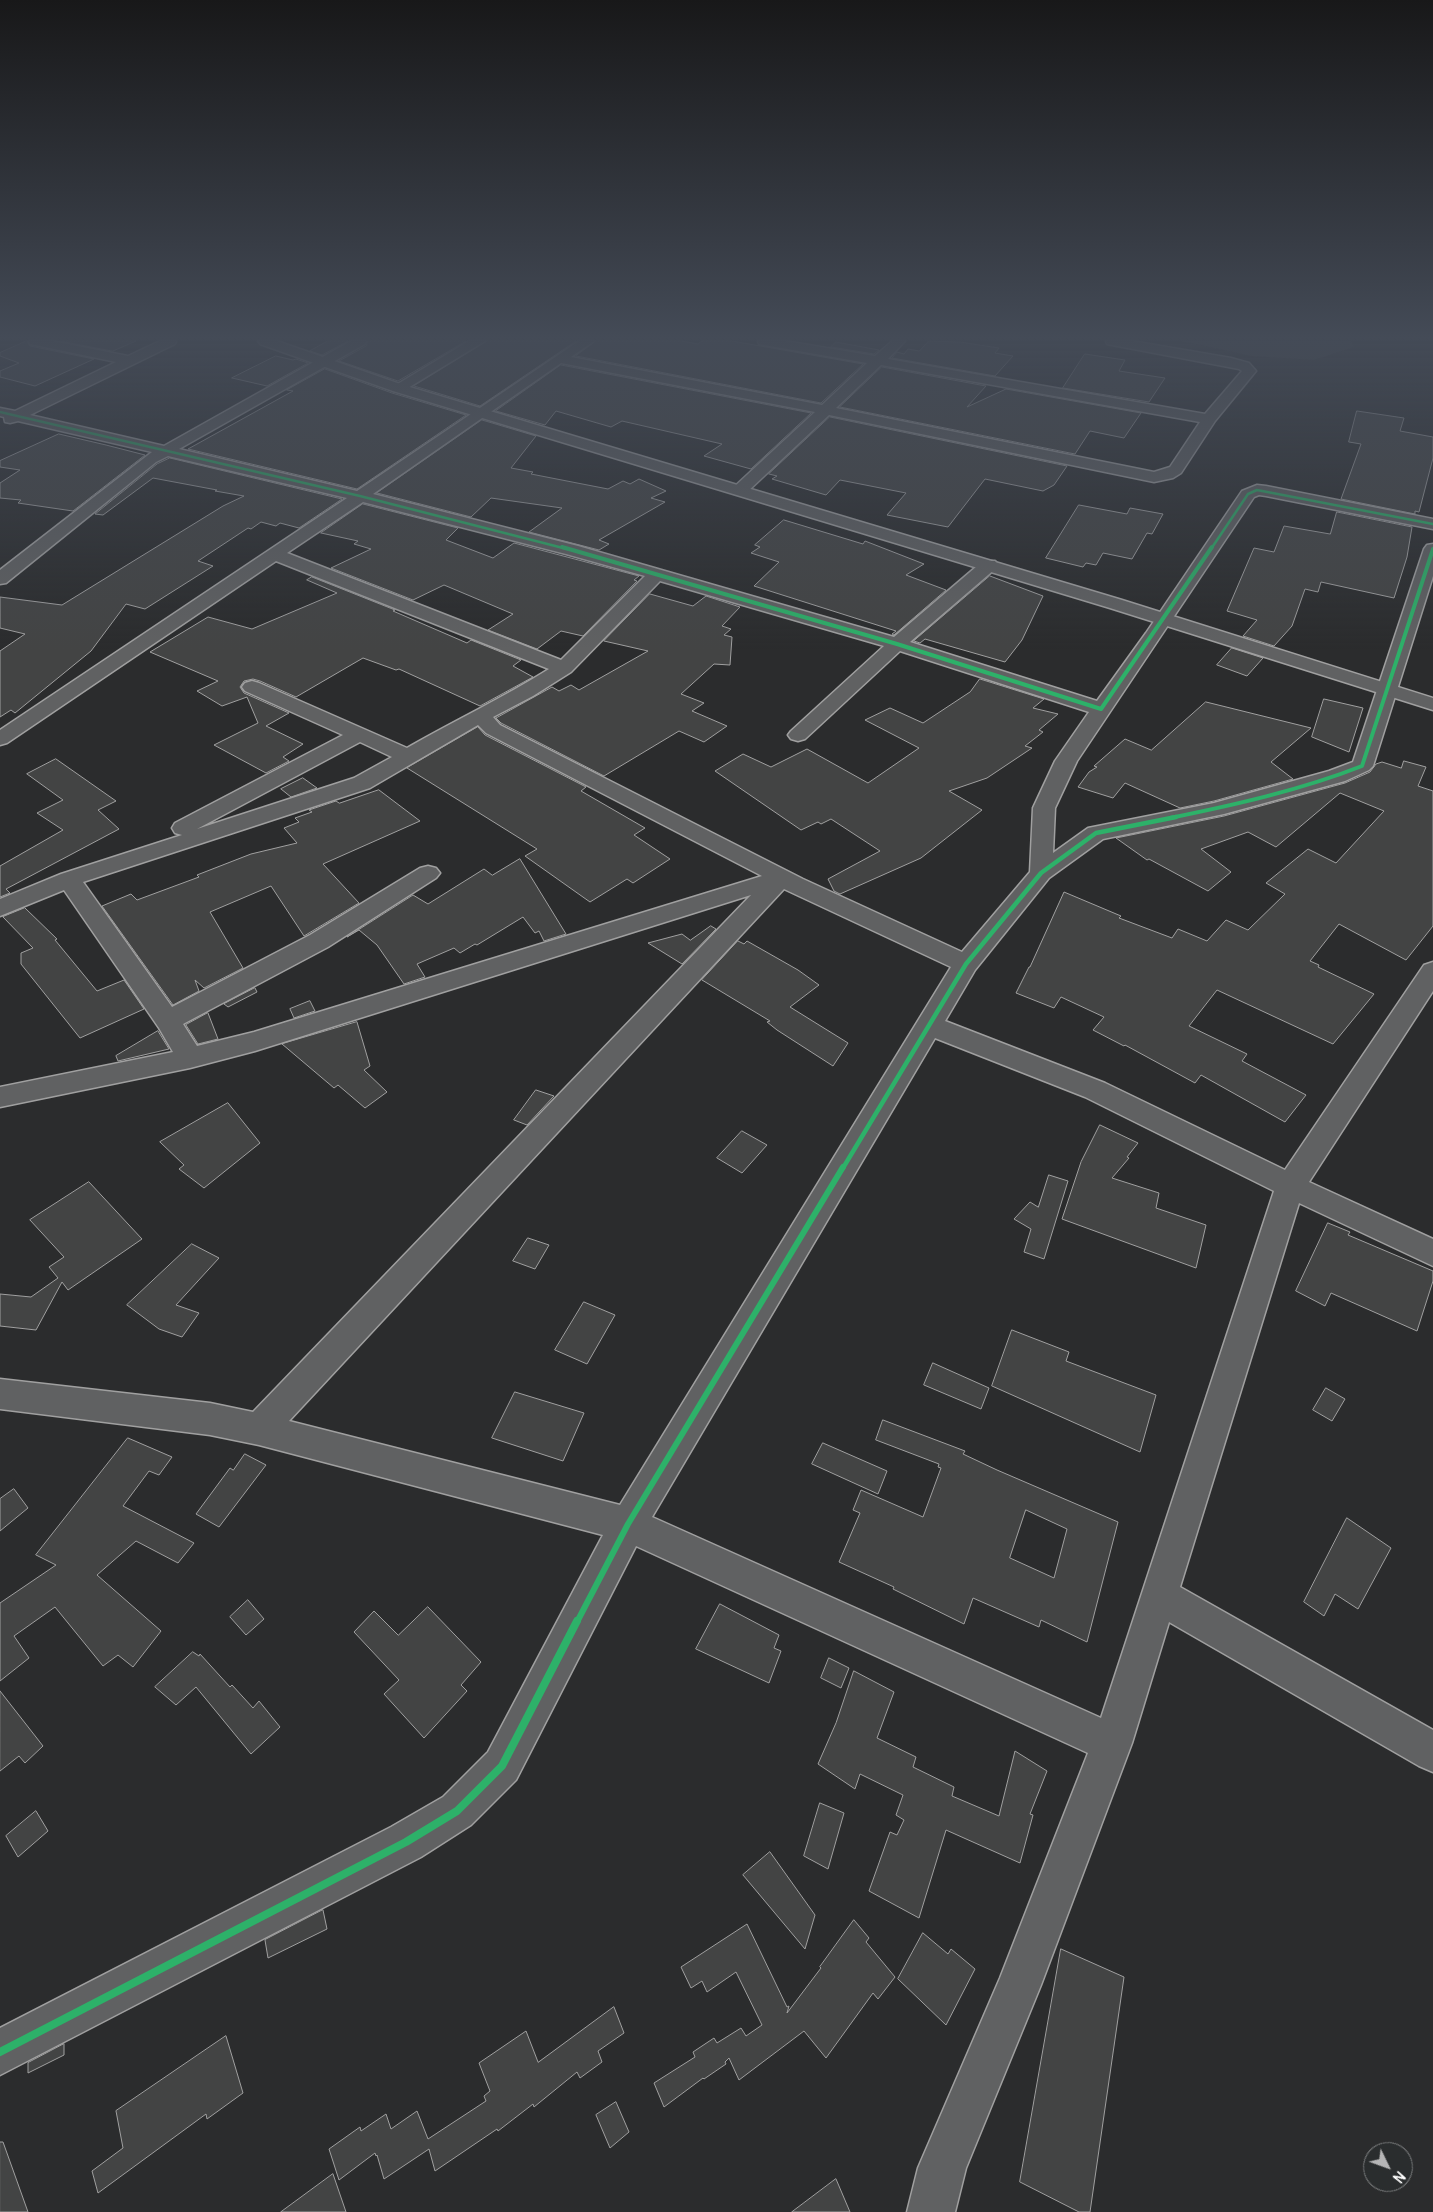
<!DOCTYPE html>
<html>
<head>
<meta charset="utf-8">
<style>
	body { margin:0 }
	#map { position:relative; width:1433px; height:2212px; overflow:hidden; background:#2b2c2d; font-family:Pangolin,sans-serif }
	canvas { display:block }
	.north { position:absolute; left:1363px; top:2142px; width:50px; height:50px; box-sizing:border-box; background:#2a2d2e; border:1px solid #7f8182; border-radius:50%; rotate:132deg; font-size:14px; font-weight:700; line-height:20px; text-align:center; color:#fff }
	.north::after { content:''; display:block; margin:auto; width:18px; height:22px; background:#b5b5b6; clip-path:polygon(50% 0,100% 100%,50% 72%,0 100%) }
</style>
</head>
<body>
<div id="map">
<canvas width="1433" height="2212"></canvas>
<div class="north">N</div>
</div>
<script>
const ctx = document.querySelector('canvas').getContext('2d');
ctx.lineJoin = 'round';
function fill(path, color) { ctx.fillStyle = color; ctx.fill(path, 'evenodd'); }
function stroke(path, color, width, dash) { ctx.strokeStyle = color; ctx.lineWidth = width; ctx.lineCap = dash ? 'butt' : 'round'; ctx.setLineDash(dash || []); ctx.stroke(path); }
fill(new Path2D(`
	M1181,341H1351L1354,347L1314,360L1252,356Z`), '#3e4142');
const building = new Path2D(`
	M27,341L30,346L94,359L35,386L0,377V371L19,363L0,356V353Z
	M60,341H136L113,351Z
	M328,341H348L322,355L310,351Z
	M368,341H466L398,381L339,361L366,346Z
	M487,341H576L480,406L414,386Z
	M596,341H682L698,344L702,341H732L863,364L821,403L576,356Z
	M929,341L960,342L999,348L995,353L1013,356L995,376L892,358L897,352L904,354L908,349L919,351Z
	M836,342L879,350L874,354L831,347Z
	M1085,354L1125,360L1119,371L1165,378L1149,402L1063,388Z
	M276,356L293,360L296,359L308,363L267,386L232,378Z
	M561,365L811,413L751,469L704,456L722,444L622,421L611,427L556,411L545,425L496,411Z
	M882,367L986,386L967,407L1006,389L1141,413L1124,438L1090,431L1075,454L840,407Z
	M325,369L392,393L466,415L357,489L188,449L293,391L287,390Z
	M1357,411L1404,418L1400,431L1433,437V458L1419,512L1415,511V514L1341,499L1361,444L1349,442Z
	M830,417L1067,466L1054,485L1043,491L985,479L948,527L887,515L906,493L840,480L826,495L772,479L777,476L769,474Z
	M482,420L536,436L511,468L533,472L531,474L608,489L623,481L630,484L639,479L666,491L651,498L665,502L599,540L609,544L599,550L529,532L562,508L491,498L471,517L377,493Z
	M59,434L106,445L145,455L73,511L18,503L21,500L0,498V483L20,470L0,467V461Z
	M170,458L342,499L299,528L280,523L276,526L261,522L251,529L248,528L198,561L213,566L145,609L126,604L91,651L15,713L11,710L0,717V651L25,634L0,628V597L62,605L223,506L244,496L215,491L217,490L153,478L103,515L95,514L157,464Z
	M363,504L458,528L446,540L493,558L514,543L639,576L634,580L637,581L583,636L561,631L537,649L488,630L513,614L444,585L413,600L331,568L371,549L354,544L358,541L321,533Z
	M1079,505L1127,514L1130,508L1163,514L1152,534L1147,533L1132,559L1103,553L1096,565L1086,563L1083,567L1046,558Z
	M1337,512L1412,527L1407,557L1394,598L1321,582L1318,592L1305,589L1292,626L1274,646L1243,636L1257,620L1227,611L1254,548L1274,552L1284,526L1330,534Z
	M784,520L863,544L865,541L924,564L906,575L946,590L894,635L892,634L896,631L754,586L779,562L751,553L760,547L755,545Z
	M990,576L1043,596L1022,640L1005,662L925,639L920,643L914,641Z
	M312,577L395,610L393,611L467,643L471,640L521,660L513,666L533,677L480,706L399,669L396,670L363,658L296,697L260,681L253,679L244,681L240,687L244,693L289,713L266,726L303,744L283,757L289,761L266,773L214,745L258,723L247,697L222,706L197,691L218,681L150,652L208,617L252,629L337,593L307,580Z
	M650,594L693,606L706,596L740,607L722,626L731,629L724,635L732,637L730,665L714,664L681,694L704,703L692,711L727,726L704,742L679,731L604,776L501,723L496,718L552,687L559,691L571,685L579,690L648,651L604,641Z
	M1232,648L1263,658L1247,676L1217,665Z
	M980,679L1044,699L1033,708L1058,714L1039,730L1043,732L1025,746L1032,748L987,778L949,791L982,810L921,858L840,894L834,891L828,879L880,851L831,819L821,824L818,822L801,830L715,771L743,754L771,767L807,749L868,783L919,748L865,720L890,708L923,723L970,692Z
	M1324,699L1363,708L1349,752L1312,737Z
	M1206,702L1311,728L1271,762L1293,779L1214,801L1180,808L1125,783L1113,798L1078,787L1089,772L1097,767L1094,766L1125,739L1151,750Z
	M478,727L485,735L586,787L581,791L645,828L634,835L670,859L633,883L627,879L590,902L525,856L537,849L407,768Z
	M56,759L116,801L98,810L119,829L6,889L10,893L0,897V866L63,830L37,813L63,800L27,774Z
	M1404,761L1426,767L1418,786L1433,791V926L1406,960L1339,924L1310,961L1319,965L1318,967L1374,994L1333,1044L1217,990L1189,1026L1247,1054L1242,1061L1306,1095L1285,1122L1201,1075L1195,1083L1125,1045L1124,1046L1093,1030L1104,1017L1061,997L1054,1008L1016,993L1029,967H1030L1064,892L1121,916L1119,918L1172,938L1178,929L1207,941L1226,920L1248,930L1285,894L1266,883L1308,849L1336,863L1384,811L1340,793L1276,847L1248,832L1201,849L1231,872L1208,891L1149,859L1147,860L1116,838L1224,816L1345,783L1370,772L1376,764L1382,762L1401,768Z
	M303,778L317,788L291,797L281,789Z
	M379,790L420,821L323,864L359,903L304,936L271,886L210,912L243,968L204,988L195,980L199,991L173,1005L102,906L131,894L137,900L199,877L197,875L251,854L297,843L284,828L299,822L295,818L312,812L309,810L336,801L339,803Z
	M520,859L566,934L544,941L539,931L535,933L523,917L477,945L475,944L460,953L454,948L417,964L425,977L404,984L377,945L359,930L347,937L413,895L428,904L484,869L492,875Z
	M25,908L57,939L55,940L97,991L124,980L144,1009L80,1038L21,964V953L33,948L3,917Z
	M711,926L716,929L682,964L648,943L682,934L690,940Z
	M738,941L744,944L747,941L798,970L819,985L790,1007L848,1043L833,1066L777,1030L767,1022L770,1021L702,980Z
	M255,988L257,992L228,1007L224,1004Z
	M310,1001L315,1011L294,1018L290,1009Z
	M208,1013L218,1039L198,1044L186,1025Z
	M357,1022L370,1066L364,1070L387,1092L365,1108L338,1085L334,1088L282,1044Z
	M158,1031L169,1049L118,1061L116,1056Z
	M536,1090L554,1096L527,1125L514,1120Z
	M228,1103L260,1143L204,1188L179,1169L184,1165L160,1142Z
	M1100,1125L1138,1143L1127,1157L1129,1158L1112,1178L1159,1193L1156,1208L1206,1225L1196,1268L1062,1219L1081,1162Z
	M742,1131L767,1145L742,1173L717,1158Z
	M1049,1175L1068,1181L1044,1259L1024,1252L1031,1229L1014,1219L1030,1202L1038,1207Z
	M89,1182L142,1239L68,1290L62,1282L36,1330L0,1326V1294L31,1297L58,1278L49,1267L64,1257L30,1220Z
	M1328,1223L1350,1232L1348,1235L1433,1271V1281L1417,1331L1331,1293L1325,1306L1296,1291Z
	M528,1238L549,1245L535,1269L513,1261Z
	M192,1244L219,1258L176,1305L199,1313L182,1337L159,1329L127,1305Z
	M584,1302L615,1315L587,1364L555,1350Z
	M1012,1330L1069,1352L1066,1361L1156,1395L1140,1452L992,1386Z
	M933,1363L989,1388L981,1409L924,1385Z
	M1326,1388L1345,1399L1332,1421L1313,1410Z
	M515,1392L584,1413L563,1461L492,1438Z
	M883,1420L965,1451L963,1454L997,1470L1118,1522L1087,1642L1041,1620L1039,1627L973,1598L964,1624L893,1589L894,1587L839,1562L860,1513L853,1510L861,1490L923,1517L941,1468L938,1467L939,1464L876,1440ZM1026,1510L1067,1529L1054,1578L1010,1558Z
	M128,1438L172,1457L159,1475L149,1471L123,1506L194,1543L178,1563L136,1541L97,1575L161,1631L133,1667L118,1655L103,1666L55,1607L14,1636L29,1658L0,1681V1603L56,1565L36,1555Z
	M823,1443L887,1471L878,1494L812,1464Z
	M245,1454L266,1465L219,1527L196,1514L230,1468L233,1470Z
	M14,1489L28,1508L0,1531V1499Z
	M1347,1518L1391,1548L1358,1609L1335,1594L1324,1616L1304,1602Z
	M248,1600L264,1619L246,1635L230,1617Z
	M720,1604L779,1635L774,1648L781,1651L769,1683L696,1649Z
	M428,1607L481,1662L461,1685L467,1691L424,1738L384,1694L399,1680L354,1632L374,1611L398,1635Z
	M193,1652L199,1656L200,1654L230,1687L232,1685L253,1708L259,1701L280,1727L251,1754L196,1687L176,1705L155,1687Z
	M829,1658L849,1668L841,1688L821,1678Z
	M854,1671L894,1692L877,1738L916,1757L913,1767L954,1787L952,1796L999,1816L1015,1751L1047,1771L1030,1814L1033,1815L1020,1863L946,1830L919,1918L869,1891L890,1832L897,1835L904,1820L896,1815L903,1795L860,1774L855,1789L818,1764L836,1723Z
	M0,1691L43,1746L25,1763L19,1756L0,1771Z
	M820,1803L844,1813L828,1869L804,1856Z
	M36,1811L48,1831L18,1857L6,1836Z
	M770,1852L815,1915L805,1949L743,1875Z
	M323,1910L327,1929L268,1958L265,1940Z
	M854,1920L869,1938L866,1942L895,1977L878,1999L873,1993L826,2058L804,2031L739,2080L729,2058L725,2062L726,2064L704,2079L703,2078L664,2107L654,2083L695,2057L693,2052L714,2038L717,2043L741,2028L746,2036L762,2025L736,1972L707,1992L702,1981L691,1988L681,1967L747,1924L787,2007L789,2006L787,2013L821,1968L820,1967Z
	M923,1933L948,1954L951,1949L975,1969L946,2025L898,1979Z
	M1061,1949L1124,1977L1090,2212H1079L1020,2182Z
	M614,2007L624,2033L598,2051L602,2062L580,2078L577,2072L534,2107L533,2104L498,2131L497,2129L435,2171L429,2149L384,2179L377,2155L376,2156L375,2153L339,2180L329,2149L360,2127L361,2131L386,2114L391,2129L417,2111L428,2139L486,2101L484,2096L490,2091L479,2063L526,2031L538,2062Z
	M226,2036L243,2093L207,2119L206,2114L98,2193L92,2171L123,2148L116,2111Z
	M64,2044V2055L28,2073V2063Z
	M616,2102L629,2132L610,2148L596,2115Z
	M0,2142H3L28,2212H0Z
	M333,2174L346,2212H281Z
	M836,2179L850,2212H792Z`);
fill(building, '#434444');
stroke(building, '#a0a0a0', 1);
const minor = new Path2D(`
	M29,341H52L128,356L160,341H176L175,344L30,415L164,446L351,341H366L365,344L179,449L357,491L579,341H594L571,357L822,405L867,363L764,345L759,344L758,341H785L875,356L892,341H905L888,359L1205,414L1242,371L1239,369L1112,345L1107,344L1106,341H1132L1231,358L1249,363L1256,371L1215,421L1181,473L1173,478L1154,482L829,415L746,493H734L732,490L734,487L815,412L561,363L373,494L578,546L894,637L983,561H995L998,565L995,569L910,642L1097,701L1146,633L1242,491L1257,485L1266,486L1433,519V529L1266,496L1259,495L1254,497L1077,761L1055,808L1053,853L1088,828L1214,803L1329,771L1353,762L1424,549L1427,545L1433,544V576L1373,766L1369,770L1345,781L1224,814L1103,839L1049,878L975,970L945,1021L1105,1083L1285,1170L1424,965L1433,962V991L1309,1182L1433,1239V1266L1299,1203L1180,1587L1433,1730V1772L1419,1766L1169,1622L1132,1743L1041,1985L966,2168L955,2212H907L918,2168L1000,1978L1088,1753L636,1546L516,1780L471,1825L421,1857L0,2075V2028L391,1827L443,1797L488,1752L603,1535L259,1445L210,1435L0,1409V1379L210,1403L253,1412L751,895L255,1051L190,1068L0,1107V1087L173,1052L159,1028L64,890L0,916V899L61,874L182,835L175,833L172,828L175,823L343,735L245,691L242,687L245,683L252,681L259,683L407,748C454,721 503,698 549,669L276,561L7,743L0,745V730L347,498L168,456L156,462L6,583L0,584V570L152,452L18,421L10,423L5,422L4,417L0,416V408L15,411L116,362L35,345L30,344ZM881,365L1200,422L1170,467L1154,472L836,408ZM363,502L566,554L645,576L561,660L287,553ZM660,581L884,646L791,731L788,735L791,739L798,741L805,739L900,651L1089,712L1055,761L1033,808L1030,872L962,952L803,879L500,725L493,717L533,696L571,672ZM478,725L486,733L762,876L254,1032L197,1046L183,1024L328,947L436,878L440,873L436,868L428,866L420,868L310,935L172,1007L83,882L370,788ZM360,742L392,757L354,778L197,829ZM784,889L951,967L620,1505L289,1421ZM935,1038L1085,1097L1274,1191L1101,1718L652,1517Z
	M469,341H485L403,391H393L391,388Z`);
const tertiary = new Path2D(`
	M258,341H277L403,385L1122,600L1433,698V710L1110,608L393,391L260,344Z`);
stroke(minor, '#a0a0a0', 3);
stroke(tertiary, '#a0a0a0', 3);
fill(minor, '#606162');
fill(tertiary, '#606162');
stroke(new Path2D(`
	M0,412L360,496L567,549
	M1211,549L1248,494L1257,490L1433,524`), '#2db169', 2.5);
stroke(new Path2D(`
	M562,547L897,644L1101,709L1212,547
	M1170,818C1234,805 1301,790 1362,766L1433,549`), '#2db169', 4);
stroke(new Path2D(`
	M843,1168L966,964L1041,873L1096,833L1176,817`), '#2db169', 4.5);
stroke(new Path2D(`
	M577,1622L628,1524L843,1167`), '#2db169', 6);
stroke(new Path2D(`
	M0,2052L406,1842L457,1811L502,1766L577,1621`), '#2db169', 8);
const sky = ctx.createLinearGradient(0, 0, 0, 650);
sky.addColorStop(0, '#181819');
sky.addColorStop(0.52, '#444b57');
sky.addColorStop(1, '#444b5700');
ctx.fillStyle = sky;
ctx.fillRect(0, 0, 1433, 650);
</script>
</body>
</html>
